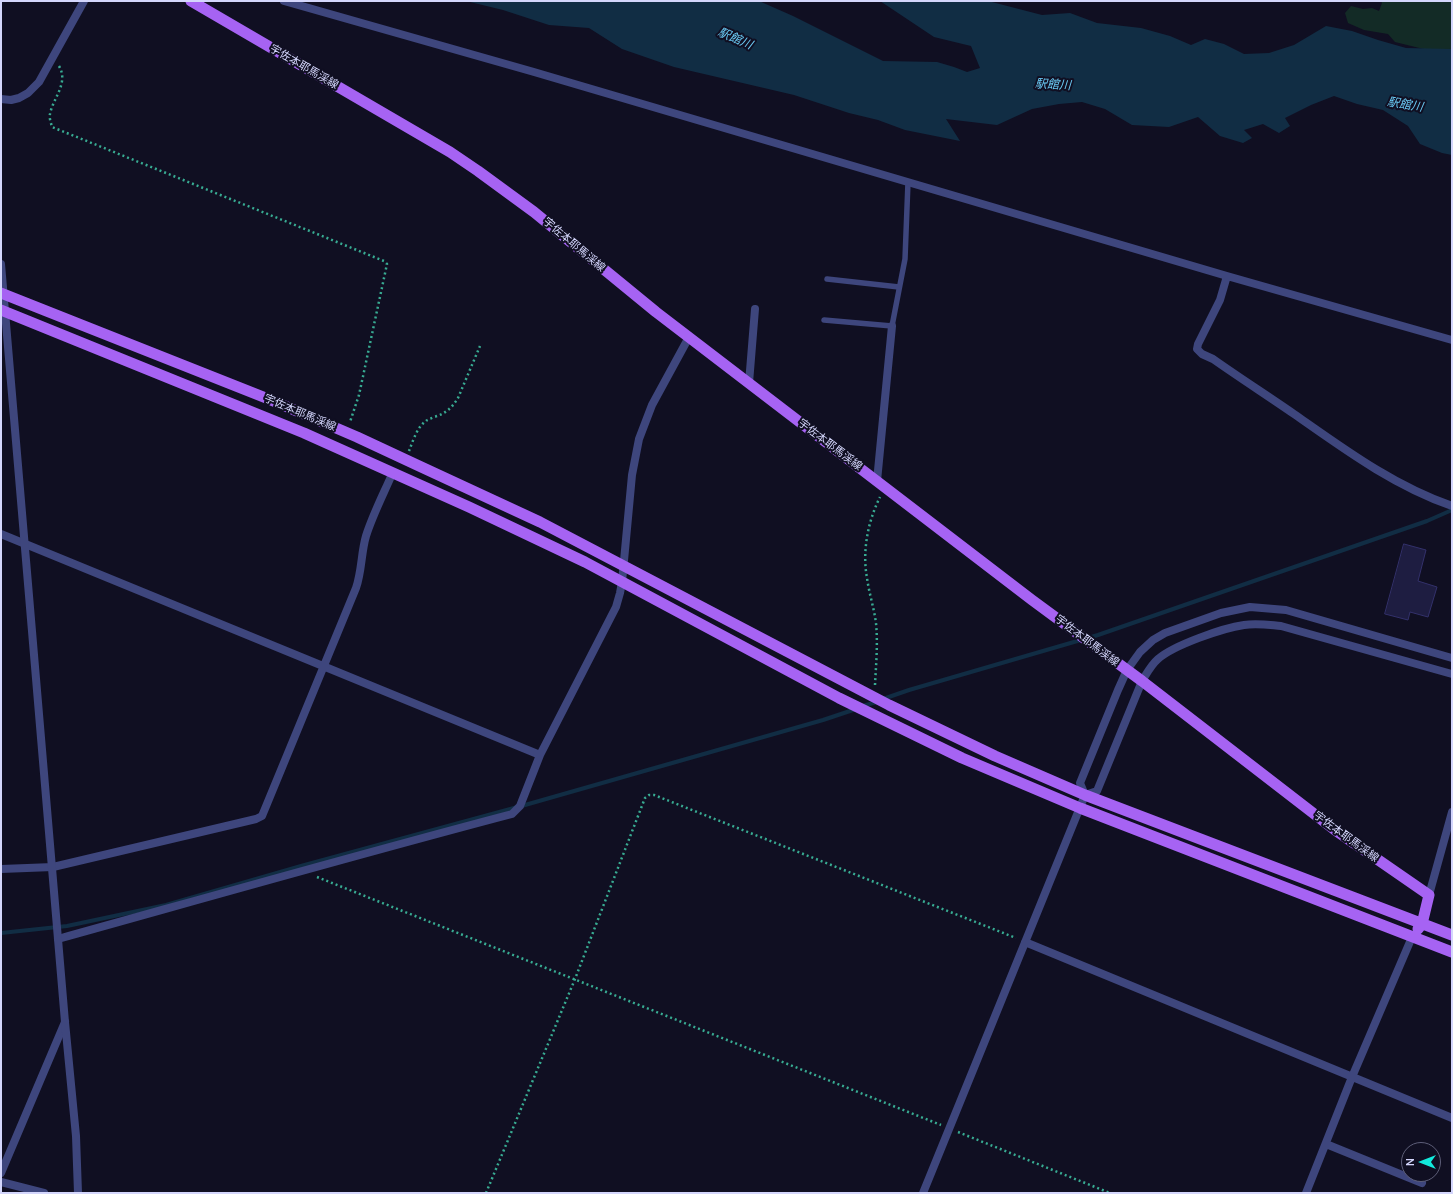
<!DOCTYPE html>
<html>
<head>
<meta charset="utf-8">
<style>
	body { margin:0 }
	#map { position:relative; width:1453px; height:1194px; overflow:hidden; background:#100f22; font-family:Manrope,sans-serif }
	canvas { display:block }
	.frame { position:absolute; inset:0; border:2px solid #d4d6fc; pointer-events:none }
	.north { position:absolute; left:1401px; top:1142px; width:40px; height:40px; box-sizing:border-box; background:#100f22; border:1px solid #5e5f79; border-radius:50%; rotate:270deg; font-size:11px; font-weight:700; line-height:16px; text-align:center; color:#d4d6fc }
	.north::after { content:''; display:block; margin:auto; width:14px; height:18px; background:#12e9dc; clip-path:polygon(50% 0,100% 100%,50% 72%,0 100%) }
</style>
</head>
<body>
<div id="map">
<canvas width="1453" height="1194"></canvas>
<div class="frame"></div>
<div class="north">N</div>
</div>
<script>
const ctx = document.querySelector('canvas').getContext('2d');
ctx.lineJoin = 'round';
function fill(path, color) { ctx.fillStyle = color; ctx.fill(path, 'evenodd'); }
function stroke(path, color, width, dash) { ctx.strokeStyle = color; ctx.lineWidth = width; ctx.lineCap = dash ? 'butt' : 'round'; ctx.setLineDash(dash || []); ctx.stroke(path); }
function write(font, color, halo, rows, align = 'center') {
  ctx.font = font + ' Manrope,"Noto Sans JP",sans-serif'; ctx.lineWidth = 4; ctx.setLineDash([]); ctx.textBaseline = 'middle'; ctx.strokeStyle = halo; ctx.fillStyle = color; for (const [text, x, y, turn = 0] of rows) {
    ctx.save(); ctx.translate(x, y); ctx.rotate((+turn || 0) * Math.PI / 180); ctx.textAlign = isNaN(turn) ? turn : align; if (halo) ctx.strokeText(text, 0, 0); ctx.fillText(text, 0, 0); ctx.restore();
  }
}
fill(new Path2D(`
	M1381,1H1452V56L1395,42L1388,34L1364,30L1348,23L1345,13L1351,6L1363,9L1372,8L1379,11L1382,3Z`), '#132b26');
fill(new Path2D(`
	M466,1H759L793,16L883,61L937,62L954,67L967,72L980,68L971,46L934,37L880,1H988L1042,15L1070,13L1097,23L1141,28L1170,36L1191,45L1205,39L1224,44L1244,54L1269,53L1294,45L1326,26L1352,31L1378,40L1406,48L1452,49V155L1442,153L1420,144L1408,126L1383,110L1357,104L1334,96L1311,105L1285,118L1290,126L1279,133L1263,124L1244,130L1252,138L1243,143L1220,136L1198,117L1169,127L1132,125L1105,109L1082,102L1059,104L1032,109L997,125L946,119L960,141L905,130L878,120L849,113L794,95L674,67L622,49L589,28L549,25L503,10Z`), '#112d44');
stroke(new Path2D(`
	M883,699L909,690L1098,635L1427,521L1452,510
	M862,706L877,702
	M1,933L67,926L166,905L301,866L525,805L823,720L856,709`), '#112d44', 4);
const building = new Path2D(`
	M1404,544L1426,550L1418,581L1437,587L1428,617L1410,612L1408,620L1385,614Z`);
fill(building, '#1e1d41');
stroke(building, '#33316b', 1);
stroke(new Path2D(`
	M59,66C69,83 53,98 50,114C49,118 51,123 52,127L384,261L387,264L359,395L350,422
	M409,451C413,441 417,427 426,421C428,419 431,419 434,417C445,414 452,408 458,398L480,346
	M875,685C876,665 878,644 876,623C874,608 869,593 867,578C862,551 868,521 880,497
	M317,877L941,1125
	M958,1132L1110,1193
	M486,1193L575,979L645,798L649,795H654L1016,938`), '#38ab92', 2.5, [2, 3]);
stroke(new Path2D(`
	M827,279L899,287
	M824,320L892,326L905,259L908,182`), '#3e467d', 5.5);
stroke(new Path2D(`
	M284,1L534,72L1227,276L1452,340
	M1,99L11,100L19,98L28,93L39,82L84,1
	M1227,276L1220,300L1198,344L1197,349L1202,354L1213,359C1240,378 1268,396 1294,414C1344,449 1394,486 1452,506
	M749,383L755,309
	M877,481L892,326
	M1,534L540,755
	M1,869L53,867L256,819L262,816L356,588C362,571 361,553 366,536C373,514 384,493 393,472
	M1429,895L1452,812
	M58,939C209,897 360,854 512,814L520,806L540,755L616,607L620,593L622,582L632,475L639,439L652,405L689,337
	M1025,942L1452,1118
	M1326,1144L1422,1183
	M1,1173L65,1022
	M1,1182L44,1193
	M923,1193L1085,795
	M1306,1193L1352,1077L1412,937`), '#3e467d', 8);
stroke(new Path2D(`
	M1,264L65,1022L76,1136L78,1193
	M1452,658L1286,610L1250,607L1221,613L1165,633L1153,640L1140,652L1127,670L1118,690L1080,783L1085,795L1097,791L1142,681C1147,673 1151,665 1158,659C1174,645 1223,628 1244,625C1257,623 1269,625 1281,626L1452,674`), '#3e467d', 8);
stroke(new Path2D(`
	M191,1L450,152L478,171L534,212L656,312L1032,600L1142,681L1335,830L1429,895L1422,924L1418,929
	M1,293L271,400L357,437L417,465L540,522L889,705L995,756L1085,795L1452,935
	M1,310L304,433L469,507L585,562L839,698L962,758L1080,808L1452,952`), '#a663f3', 11);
write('11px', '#d4d6fc', '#100f22', [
	["宇佐本耶馬渓線",304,67,30],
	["宇佐本耶馬渓線",574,245,40],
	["宇佐本耶馬渓線",300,413,23],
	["宇佐本耶馬渓線",830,445,37],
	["宇佐本耶馬渓線",1087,641,37],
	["宇佐本耶馬渓線",1346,837,36]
]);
write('italic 12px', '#6acaf4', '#100f22', [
	["駅館川",735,39,23],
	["駅館川",1053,85,3],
	["駅館川",1405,105,9]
]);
</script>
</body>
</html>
